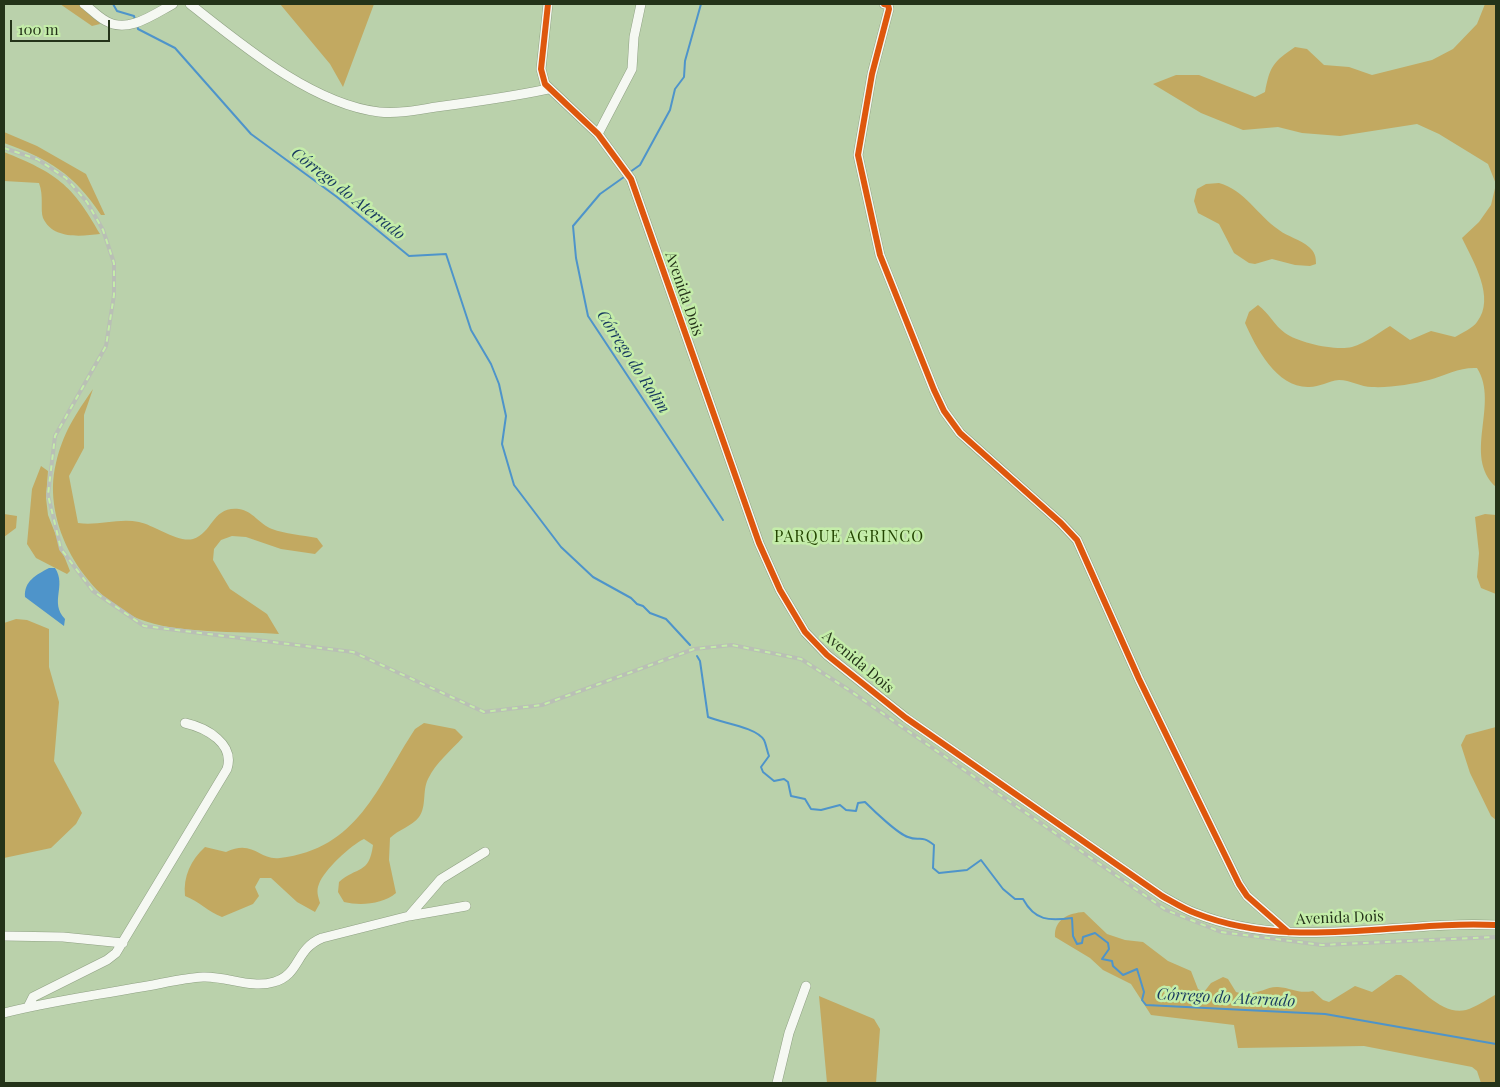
<!DOCTYPE html>
<html>
<head>
<meta charset="utf-8">
<style>
	body { margin:0 }
	#map { position:relative; width:1500px; height:1087px; overflow:hidden; background:#bad1ab; font-family:"Playfair Display",serif }
	canvas { display:block }
	.frame { position:absolute; inset:0; border:5px solid #243319; pointer-events:none }
	.scale { position:absolute; left:10px; top:20px; width:100px; height:22px; box-sizing:border-box; border:2px solid #243319; border-top:0; padding-left:6px; font-size:15px; line-height:18px; white-space:nowrap; color:#243319; -webkit-text-stroke:4px #c4eda9; paint-order:stroke }
</style>
</head>
<body>
<div id="map">
<canvas width="1500" height="1087"></canvas>
<div class="frame"></div>
<div class="scale">100 m</div>
</div>
<script>
const ctx = document.querySelector('canvas').getContext('2d');
ctx.lineJoin = 'round';
function fill(path, color) { ctx.fillStyle = color; ctx.fill(path, 'evenodd'); }
function stroke(path, color, width, dash) { ctx.strokeStyle = color; ctx.lineWidth = width; ctx.lineCap = dash ? 'butt' : 'round'; ctx.setLineDash(dash || []); ctx.stroke(path); }
function write(font, color, halo, rows, align = 'center') {
  ctx.font = font + ' "Playfair Display",serif'; ctx.lineWidth = 5; ctx.setLineDash([]); ctx.textBaseline = 'middle'; ctx.strokeStyle = halo; ctx.fillStyle = color; for (const [text, x, y, turn = 0] of rows) {
    ctx.save(); ctx.translate(x, y); ctx.rotate((+turn || 0) * Math.PI / 180); ctx.textAlign = isNaN(turn) ? turn : align; if (halo) ctx.strokeText(text, 0, 0); ctx.fillText(text, 0, 0); ctx.restore();
  }
}
fill(new Path2D(`
	M60,4H91L100,24L92,26Z
	M280,4H374L343,87L330,64Z
	M1485,4H1496V487C1462,456 1500,404 1477,368C1460,367 1446,375 1429,380C1413,384 1390,388 1372,387C1361,387 1350,380 1339,380C1328,381 1320,387 1309,387C1277,388 1256,348 1245,323L1249,312L1258,305C1269,313 1274,325 1285,333C1299,343 1335,351 1352,347C1366,343 1378,333 1390,326L1410,340L1431,331L1455,337C1462,333 1473,328 1477,322C1496,298 1473,261 1462,238L1479,222L1491,205L1496,184L1488,164L1439,134L1417,124L1340,136L1302,133L1278,127L1243,130L1201,113L1153,84L1176,75H1199L1255,97L1265,92C1270,66 1273,62 1295,47L1307,49L1324,65L1349,67L1372,75L1432,60L1453,49L1477,24Z
	M4,132L37,146L86,174L105,215H101C74,174 49,159 4,143Z
	M4,152C56,173 72,184 100,234C82,236 53,240 43,218C40,210 44,196 39,183L4,181Z
	M1219,183C1245,190 1257,215 1279,230C1288,237 1300,239 1309,247C1315,252 1316,257 1316,264L1310,266L1295,265L1272,259L1255,264L1249,263L1234,253L1219,224L1198,213L1194,201L1197,189L1206,184Z
	M93,389L84,415V448L69,476L78,523C98,526 118,518 139,522C154,525 178,543 193,539C213,533 212,506 239,509C253,511 259,524 272,529C285,534 302,535 317,538L323,546L315,554L281,549L246,537L232,536L221,540L214,549L213,560L230,589L267,614L279,634C238,631 176,634 139,619C84,596 41,523 56,463C63,433 75,415 93,389Z
	M41,466L48,471L46,498L48,515L70,571L67,574L36,558L27,544L32,489Z
	M4,514L17,516L16,528L4,537Z
	M1485,514L1496,515V594L1481,588L1477,577L1479,553L1475,517Z
	M16,619L27,620L49,629V667L59,702L54,761L82,813L76,824L51,848L4,858V623Z
	M424,723L455,729L463,737C451,751 436,762 428,779C422,791 427,806 419,817C412,826 398,830 390,838L389,860L396,893C383,904 361,906 344,902L338,892L339,882C357,866 369,875 373,845L364,839C351,845 324,870 319,884C316,891 318,896 320,903L315,912L297,902L271,878H260L255,887L259,896L253,904L222,917C208,912 199,901 185,896C183,876 191,860 205,847L226,852C254,839 259,861 280,858C358,849 377,787 415,729Z
	M1496,727V820L1491,816L1470,773L1461,745L1466,735Z
	M1084,912L1107,934L1125,940L1143,942L1168,961L1191,971L1198,989L1204,992L1211,983L1223,977L1228,979L1236,992C1255,998 1265,986 1278,987C1292,988 1298,994 1313,991L1323,1000L1329,1002L1355,986L1372,992L1396,975H1401C1420,987 1442,1016 1466,1010C1476,1007 1486,1000 1495,995L1496,1083H1481L1477,1071L1472,1067L1364,1046L1238,1048L1234,1025L1151,1015L1131,984L1103,970L1090,958L1055,937C1054,919 1069,913 1084,912Z
	M819,996L874,1019L880,1029L876,1083H827Z`), '#c2a961');
fill(new Path2D(`
	M49,568H55C67,586 49,602 65,619L64,626L25,597C24,581 36,575 49,568Z`), '#4e94ca');
stroke(new Path2D(`
	M113,4L117,11L134,16L135,20
	M137,25L138,29L175,48L251,134L337,197L409,256L446,254L471,330L491,364L499,384L506,416L502,444L514,485L561,547L593,577L631,598L637,604L643,606L650,613L666,619L690,645
	M630,172L640,165L670,110L675,89L684,77L685,61L701,4
	M624,177L600,194L573,226L576,258L588,316L723,520
	M697,656L700,661L708,717C722,723 756,727 764,740C766,744 767,751 769,756L761,767L763,772L774,781L784,779L788,782L791,796L805,799L811,809L821,810L840,805L846,810L856,811L858,803L865,802C873,810 898,834 908,837C920,842 920,834 934,845L933,868L939,873L967,870L981,860L1003,889L1015,899H1023C1035,921 1049,921 1072,918L1073,936L1077,944L1082,943L1083,937L1095,933L1108,943L1109,949L1102,959L1112,961L1113,966L1123,975L1137,969L1144,992L1142,1000L1146,1005L1325,1014L1496,1044`), '#4e94ca', 2);
const minor = new Path2D(`
	M84,4C91,9 98,17 106,21C128,34 154,14 173,4
	M190,4C242,45 312,104 379,112C398,114 417,110 436,107C474,102 511,97 548,89
	M548,4L541,69L545,84L598,134L631,179L759,543L780,590L805,632L827,655L906,718L1162,896C1173,902 1184,909 1195,913C1292,952 1397,920 1496,925
	M884,4L888,5L889,9L872,74L858,155L880,255L934,390L944,411L960,433L1061,523L1077,540L1139,679L1239,884L1247,896L1288,932
	M598,134L632,69L634,37L641,4
	M409,916L441,879L485,852
	M4,936L63,937L123,943
	M28,1007L33,997L107,960L116,953L227,769C235,744 207,728 185,723
	M4,1013C47,1002 91,996 135,988C157,985 181,978 203,977C227,976 251,989 274,982C300,975 295,949 322,938L409,916L466,906
	M777,1083L789,1033L806,986`);
stroke(minor, '#8ea082', 10);
stroke(minor, '#f5f8f2', 9);
const rail = new Path2D(`
	M4,148L37,159L66,178L87,202L103,230L114,263V295L106,346L55,436L48,495L61,549L93,591L144,626L353,652L484,712L542,705L694,649L732,645L801,659L849,690L1166,910L1221,932L1322,945L1496,937`);
stroke(rail, '#b9bfb5', 4);
stroke(rail, '#c4eda9', 2, [5.5]);
stroke(new Path2D(`
	M548,4L541,69L545,84L598,134L631,179L759,543L780,590L805,632L827,655L906,718L1162,896C1173,902 1184,909 1195,913C1292,952 1397,920 1496,925
	M884,4L888,5L889,9L872,74L858,155L880,255L934,390L944,411L960,433L1061,523L1077,540L1139,679L1239,884L1247,896L1288,932`), '#de570d', 6);
write('15px', '#243319', '#c4eda9', [
	["Avenida Dois",684,294,71],
	["Avenida Dois",858,662,40],
	["Avenida Dois",1340,918,-2]
]);
write('italic 16px', '#17385f', '#c4eda9', [
	["Córrego do Aterrado",348,194,38],
	["Córrego do Rolim",633,362,57],
	["Córrego do Aterrado",1226,998,3]
]);
ctx.letterSpacing = '1px';
write('16px', '#234400', '#c4eda9', [
	["PARQUE AGRINCO",849,537]
]);
ctx.letterSpacing = '0px';
</script>
</body>
</html>
